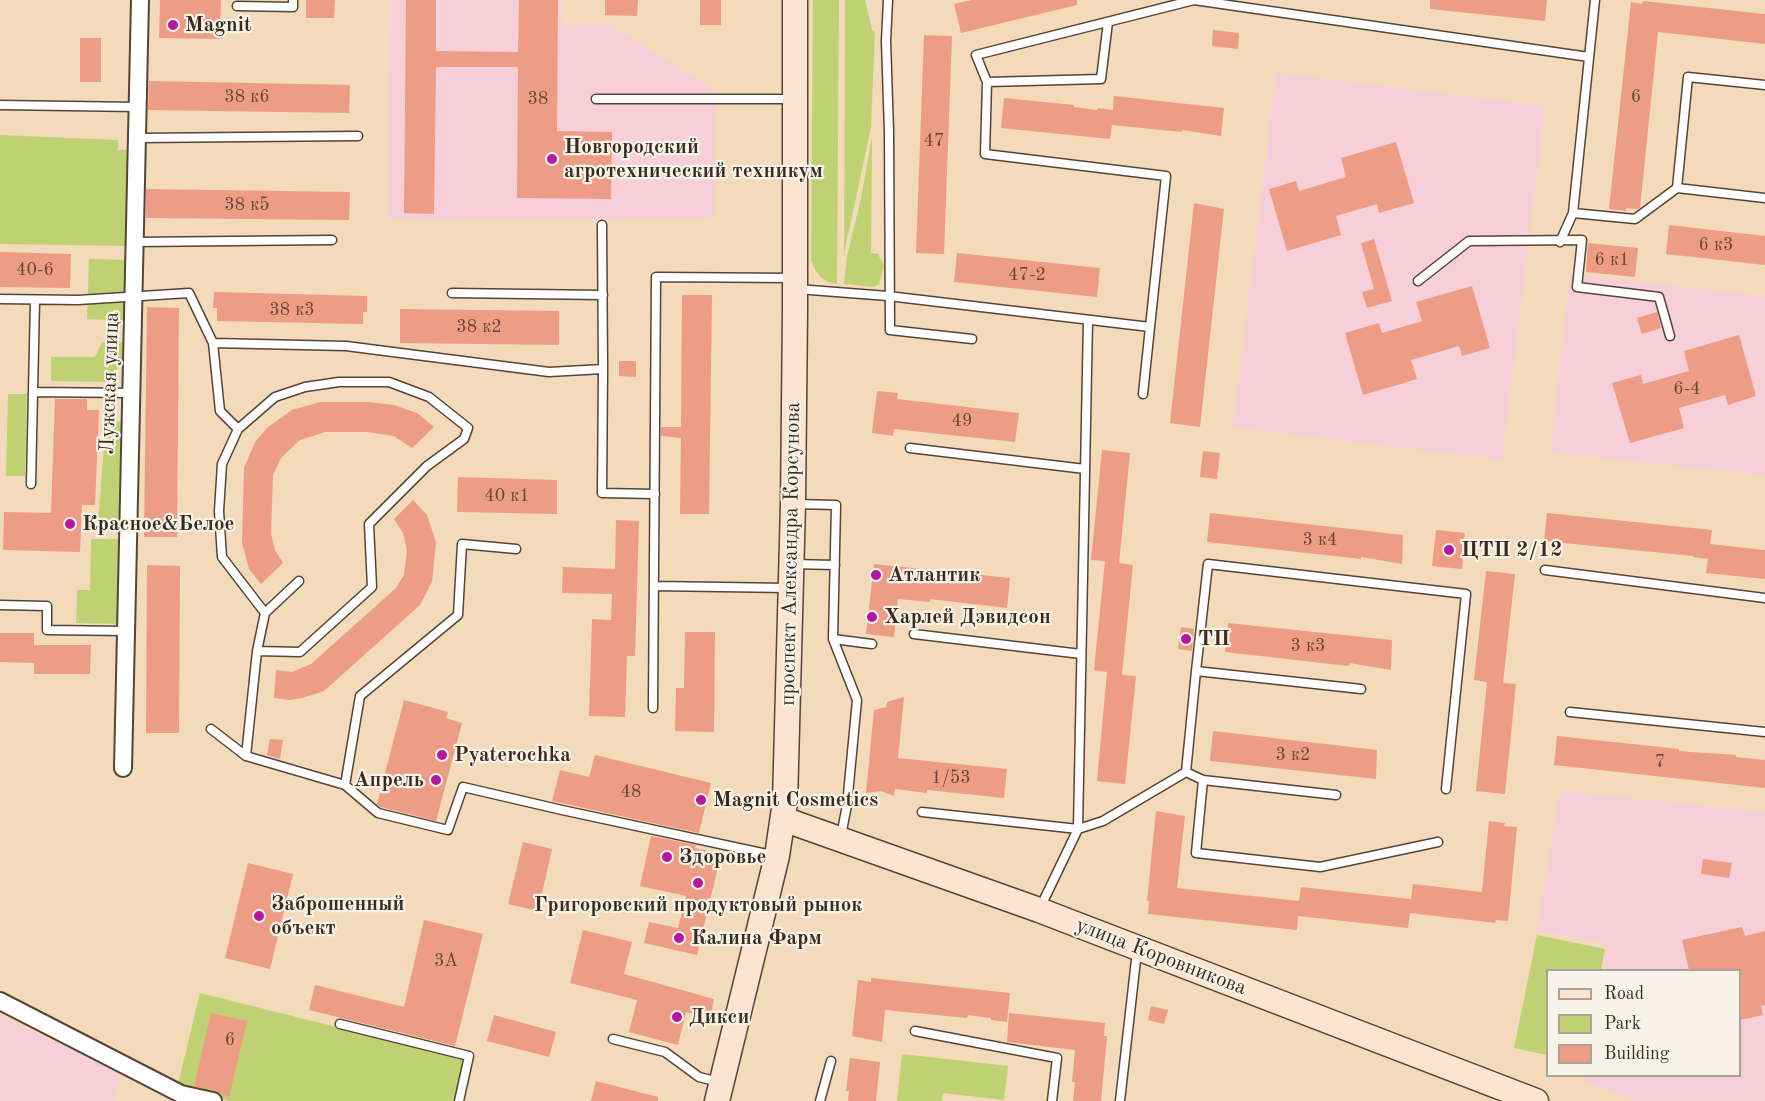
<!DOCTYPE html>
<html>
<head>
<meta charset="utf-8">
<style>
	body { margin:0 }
	#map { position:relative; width:1765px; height:1101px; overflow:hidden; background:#f2daba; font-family:"Old Standard TT",serif }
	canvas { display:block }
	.legend { position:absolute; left:1546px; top:969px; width:195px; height:108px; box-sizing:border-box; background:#f7f3e8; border:2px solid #aca397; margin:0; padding:8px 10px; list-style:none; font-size:18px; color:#3b2a1e }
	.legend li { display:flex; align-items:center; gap:12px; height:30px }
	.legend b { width:30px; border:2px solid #aca397 }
</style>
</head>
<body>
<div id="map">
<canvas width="1765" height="1101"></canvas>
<ul class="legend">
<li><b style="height:8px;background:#fde4d1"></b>Road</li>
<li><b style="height:16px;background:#c0d174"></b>Park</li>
<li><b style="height:16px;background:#ed9c85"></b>Building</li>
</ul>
</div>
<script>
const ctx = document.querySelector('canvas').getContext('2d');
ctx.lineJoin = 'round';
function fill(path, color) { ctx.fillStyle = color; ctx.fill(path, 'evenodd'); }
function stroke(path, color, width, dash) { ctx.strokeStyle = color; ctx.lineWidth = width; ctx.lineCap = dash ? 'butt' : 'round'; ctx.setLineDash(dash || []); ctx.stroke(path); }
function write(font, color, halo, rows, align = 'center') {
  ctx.font = font + ' "Old Standard TT",serif'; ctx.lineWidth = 4.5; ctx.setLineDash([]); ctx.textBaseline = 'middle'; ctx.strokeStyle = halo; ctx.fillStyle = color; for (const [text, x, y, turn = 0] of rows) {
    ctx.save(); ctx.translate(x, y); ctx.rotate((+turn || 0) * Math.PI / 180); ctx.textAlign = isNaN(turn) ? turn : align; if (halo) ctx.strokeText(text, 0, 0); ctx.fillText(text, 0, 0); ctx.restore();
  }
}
fill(new Path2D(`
	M391,0H561L562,24H609L716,91L715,218L388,219Z
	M1276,73L1545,106L1502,460L1233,427Z
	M1570,274L1765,296V475L1550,453Z
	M1560,791L1765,812V1101H1635L1583,1080L1584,1076H1740V970H1603L1608,943L1536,930Z
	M0,1015L121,1074L113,1101H0Z`), '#f6cfd8');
fill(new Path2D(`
	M813,0H839L837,284C822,282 816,274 811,260Z
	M845,0H865L872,30L875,31L871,127L844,254Z
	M0,135L118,140V150H133L129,246L0,244Z
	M872,138L871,253L878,254L884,266L879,284L874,287L844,284L847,256L861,198Z
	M89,259L131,260L127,321L87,319Z
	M102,342H130L128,364L118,367L111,382L51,381V357H95Z
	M8,394H27L25,476H6Z
	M125,421L123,522H98L106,422Z
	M91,539H122L119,624L76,623L77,590H90Z
	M1537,935L1605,949L1601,970H1548L1547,1055L1514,1048Z
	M200,993L465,1059L455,1101H230L177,1088Z
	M902,1054L1008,1066L1004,1100L943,1093L942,1101H897Z`), '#c0d174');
fill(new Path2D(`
	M160,0H221L220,39L159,38Z
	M306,0H335L334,18H306Z
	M406,0H436V51L518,52L519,0H558L557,131L612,132L611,199L517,198L518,67H436L434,214L404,213Z
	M605,0H638L637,16L605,15Z
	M700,0H721V25H700Z
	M972,0H1077V5L961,33L954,4Z
	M1430,0H1547L1545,21L1430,9Z
	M1643,1L1765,14V44L1658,32L1640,208L1637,209L1626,208V211L1609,209L1631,2L1642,4Z
	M1213,30L1239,33L1238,49L1212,46Z
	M924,35L952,36L944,254L916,253Z
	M80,38H101V82H80Z
	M149,81L350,85L349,113L148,110Z
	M1114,96L1224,108L1221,136L1182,130V132L1112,125L1110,139L1001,128L1004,98L1074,105V107L1097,110L1098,108L1113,110Z
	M1396,142L1414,203L1379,213L1377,204L1336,216L1341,235L1287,251L1269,189L1296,181L1299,191L1346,177L1341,158Z
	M146,189L350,192L349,220L146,218Z
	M1194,203L1224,209L1200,427L1170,423Z
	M1669,225L1765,236V265L1666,254Z
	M1374,239L1392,301L1367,308L1362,292L1374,289L1361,243Z
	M1588,243L1638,248L1635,277L1586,272Z
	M0,252L71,254L70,288L0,287Z
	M957,253L1100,268L1097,297L954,282Z
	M1472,286L1490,348L1462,356L1459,346L1411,360L1417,379L1363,395L1345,333L1379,323L1382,333L1422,321L1416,302Z
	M214,292L367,296V312H363V324L217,321V308H213Z
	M682,295H712L709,514H680L681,438L661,436V427H681Z
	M147,307L179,308L177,537H144Z
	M400,309L559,311V345L400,343Z
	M1657,312L1661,328L1642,334L1637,318Z
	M1739,335L1756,396L1728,405L1725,395L1679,408L1684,428L1630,443L1612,383L1641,375L1643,384L1689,371L1684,351Z
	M619,361H636V377L619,376Z
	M877,391L898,393L897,399L1019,413L1015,442L894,429L893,436L872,433Z
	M55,399H87V410H99L95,505H82L80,552L3,550L4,512L51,513Z
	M320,402H367L394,405L417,413L434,427L412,448L394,436L367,432H325L300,440L281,458L273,475L271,534L275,550L283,563L261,584L249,569L242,543L244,468L255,442L268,427L292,410Z
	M1102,450L1130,453L1119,563L1133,565L1122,675L1136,676L1125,784L1097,781L1107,672L1094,670L1105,561L1091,560Z
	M1203,451L1220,453L1217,479L1200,477Z
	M458,477L557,480V514L457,512Z
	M413,500L427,515L436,542L432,582L420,605L324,691L302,698L290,700L274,698L276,670L292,672L311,664L396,588L404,575L407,550L403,533L394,519Z
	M1210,513L1403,535L1402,564L1361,557V559L1207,542Z
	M1547,513L1712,530L1710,544L1765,550V579L1706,573L1708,559L1693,557V556L1544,541Z
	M616,520L639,521L635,656H627L625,717L589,716L592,619L611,620L612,594L562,593L563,567L615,569Z
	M1436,530L1465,533L1462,569L1432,566Z
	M874,564L1010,578L1007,608L930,599V602L898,599L894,637L866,634Z
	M147,565L180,566L179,733H146Z
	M1486,571L1515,574L1503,683L1516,684L1505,794L1476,791L1487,682L1474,680Z
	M1228,623L1392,640L1391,670L1361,665L1350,663L1349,666L1225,652Z
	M1181,627L1194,629L1192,651L1178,649Z
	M685,632H715L714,732L675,731L676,688H684Z
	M0,633H34V645H91L90,674H34V663L0,662Z
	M904,697L898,758L1007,769L1004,798L927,790V793L895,789L894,796L881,791L866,793L874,710L886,707L887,702Z
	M404,700L448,712L446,718L462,723L436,821L381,807L377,804Z
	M1213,731L1377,750L1376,779L1210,761Z
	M1557,736L1679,749V751L1691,752L1736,755V757L1765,760V788L1554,765Z
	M270,739L283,740L280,759L267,755Z
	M595,755L711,783L699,833L552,801L560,770L589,777Z
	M1156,811L1185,816L1177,888L1299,901L1301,887L1411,899L1413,884L1482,892L1489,821L1505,823L1504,826L1517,827L1508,921L1496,920L1495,923L1410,913L1408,928L1298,916L1297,930L1148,914L1149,901H1147Z
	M651,836L696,845L695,848L721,854L697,955L644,943L649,922L678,928L686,896L640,886Z
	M523,842L552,849L538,911L508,904Z
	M1703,859L1732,863L1729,878L1701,874Z
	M248,863L293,874L270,969L225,958Z
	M424,920L483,934L455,1046L309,1010L315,985L404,1007Z
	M1742,927L1745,936L1765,931V1005L1761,1006L1763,1015L1740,1020V970H1689L1682,940Z
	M583,930L632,942L624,974L714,999L710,1018L686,1012L678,1045L629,1032L637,1000L570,983Z
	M871,978L1010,993L1007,1022L991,1020V1018L968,1015L967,1018L885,1010L882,1042L852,1036L858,980L871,982Z
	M1151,1006L1168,1010L1164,1024L1148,1020Z
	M211,1013L247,1021L229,1097L215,1091L194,1086Z
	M1009,1013L1105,1023L1104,1036H1107L1101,1101H1073L1075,1082H1072L1075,1050L1007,1042Z
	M494,1015L556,1032L549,1057L487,1041Z
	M850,1058L880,1062L876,1101H848L849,1091H846Z
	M596,1081L658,1097V1101H591Z`), '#ed9c85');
const lane = new Path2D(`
	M888,0L886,41L889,132L890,330L972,339
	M1194,0L1589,57
	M237,6L293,7V0
	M987,82L1101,79L1108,22
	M596,99H794
	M0,105L137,107
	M137,138L358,136
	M1677,188L1765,198
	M1573,213L1635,219L1677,188L1688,77L1765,85
	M134,242L332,240
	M1560,242L1573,213L1595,0
	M1418,281L1469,241L1582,240L1577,287L1659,297L1670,336
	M797,289L888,296L1150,327L1166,176L985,154L987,82L976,55L1194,0
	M452,293L603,295
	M0,299L78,300L189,293L213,343L220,411L238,429
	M213,343L346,346L549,372L603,369L602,225
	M603,369L602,493L655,494
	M33,392L131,393
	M1143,394L1150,327
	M910,448L1085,469
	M31,484L35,300
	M796,504L836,505L833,639L857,700L847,805L841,836
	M792,564L835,565
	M1545,570L1765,598
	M654,586L788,588
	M0,605L47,606V630L126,631
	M914,634L1081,654
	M833,639L872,644
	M257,651L300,652L372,587L369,524L427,466L464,439L468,428L429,397L389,382H339L305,387L275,397L238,429L222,464L219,511L222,557L265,613
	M1196,671L1208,564L1466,594L1446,789
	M653,708L656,277L795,278
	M1570,712L1765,732
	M211,729L246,756L345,785L360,696L458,615L462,544L516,549
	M246,756L257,651L265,613L299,581
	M1186,772L1196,671L1361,689
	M1203,780L1196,853L1320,867L1438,842
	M345,785L378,813L448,830L463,787L562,810L776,856
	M922,812L1078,829L1088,320
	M1040,908L1078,829L1103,821L1186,772L1203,780L1336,795
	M340,1024L469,1056L459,1101
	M915,1031L1057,1058L1052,1101
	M613,1039L665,1052L699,1077L719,1082
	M820,1101L831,1061
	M1120,1101L1137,951`);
const street = new Path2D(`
	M123,768L140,0
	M0,1001L181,1094L213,1101`);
const secondary = new Path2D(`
	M783,819L1039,910L1536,1101
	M717,1101L777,856L785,802L793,504L795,311V0`);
stroke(lane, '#564435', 11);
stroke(street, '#564435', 20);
stroke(secondary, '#564435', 27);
stroke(lane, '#fff', 8);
stroke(street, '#fff', 16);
stroke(secondary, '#fde4d1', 24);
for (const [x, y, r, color] of [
	[173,25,6,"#b5179e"],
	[552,159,6,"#b5179e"],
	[70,524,6,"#b5179e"],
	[1449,550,6,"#b5179e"],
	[876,575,6,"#b5179e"],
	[872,617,6,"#b5179e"],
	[1186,639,6,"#b5179e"],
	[442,755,6,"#b5179e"],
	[436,780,6,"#b5179e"],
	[701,800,6,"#b5179e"],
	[667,857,6,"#b5179e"],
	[698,883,6,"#b5179e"],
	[259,916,6,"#b5179e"],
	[679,938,6,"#b5179e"],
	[677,1017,6,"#b5179e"]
]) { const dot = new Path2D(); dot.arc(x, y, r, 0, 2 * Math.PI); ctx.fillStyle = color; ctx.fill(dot); stroke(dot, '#f7f3e8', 2); }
write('18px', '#684638', null, [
	["38 к6",247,97],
	["6",1636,97],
	["38",538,99],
	["47",934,141],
	["38 к5",247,205],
	["6 к3",1716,245],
	["6 к1",1612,260],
	["40-6",35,270],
	["47-2",1027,275],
	["38 к3",292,310],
	["38 к2",479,327],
	["6-4",1687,389],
	["49",962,421],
	["40 к1",507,496],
	["3 к4",1320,540],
	["3 к3",1308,646],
	["3 к2",1293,755],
	["7",1660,762],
	["1/53",951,778],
	["48",631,792],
	["3А",446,961],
	["6",230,1040]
]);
write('bold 21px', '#3b2a1e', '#f7f3e8', [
	["Magnit",185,25],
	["Новгородский",564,147],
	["агротехнический техникум",564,171],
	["Красное&Белое",82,524],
	["ЦТП 2/12",1461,550],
	["Атлантик",888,575],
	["Харлей Дэвидсон",884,617],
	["ТП",1198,639],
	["Pyaterochka",454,755],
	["Апрель",424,780,"right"],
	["Magnit Cosmetics",713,800],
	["Здоровье",679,857],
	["Заброшенный",271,904],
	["объект",271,928],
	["Григоровский продуктовый рынок",698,905,"center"],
	["Калина Фарм",691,938],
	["Дикси",689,1017]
], 'left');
write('21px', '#3b2a1e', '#f7f3e8', [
	["Лужская улица",110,383,-88],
	["проспект Александра Корсунова",791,554,-89],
	["улица Коровникова",1161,957,21]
]);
</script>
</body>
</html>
